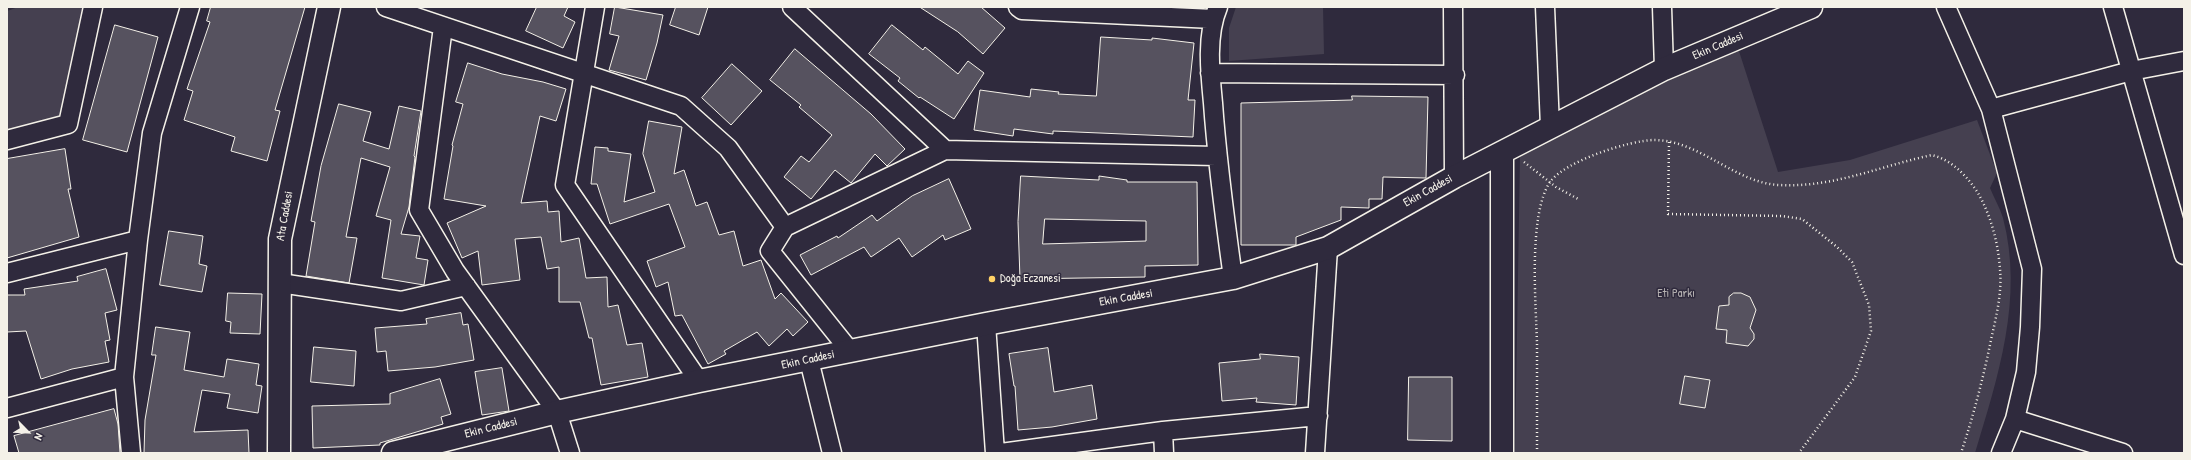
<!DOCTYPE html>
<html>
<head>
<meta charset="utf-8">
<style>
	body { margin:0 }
	#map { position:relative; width:2191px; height:460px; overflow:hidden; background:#2f2a3d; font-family:"Patrick Hand",sans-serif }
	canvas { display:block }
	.frame { position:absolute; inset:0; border:8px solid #f4f1e8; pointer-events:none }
	.north { position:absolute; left:8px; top:412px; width:40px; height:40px; -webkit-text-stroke:3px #2f2a3d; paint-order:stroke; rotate:114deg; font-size:11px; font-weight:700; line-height:16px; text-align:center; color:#f4f1e8 }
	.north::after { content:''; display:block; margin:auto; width:14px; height:18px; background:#f4f1e8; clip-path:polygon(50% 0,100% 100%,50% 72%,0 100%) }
</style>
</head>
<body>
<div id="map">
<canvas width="2191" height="460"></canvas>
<div class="frame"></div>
<div class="north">N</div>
</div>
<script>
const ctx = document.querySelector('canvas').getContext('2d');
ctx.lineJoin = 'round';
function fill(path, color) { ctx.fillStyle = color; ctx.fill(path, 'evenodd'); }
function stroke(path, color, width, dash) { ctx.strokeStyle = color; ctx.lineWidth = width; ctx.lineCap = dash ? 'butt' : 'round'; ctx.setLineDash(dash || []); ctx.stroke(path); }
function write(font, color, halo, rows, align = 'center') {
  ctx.font = font + ' "Patrick Hand",sans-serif'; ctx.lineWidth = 3; ctx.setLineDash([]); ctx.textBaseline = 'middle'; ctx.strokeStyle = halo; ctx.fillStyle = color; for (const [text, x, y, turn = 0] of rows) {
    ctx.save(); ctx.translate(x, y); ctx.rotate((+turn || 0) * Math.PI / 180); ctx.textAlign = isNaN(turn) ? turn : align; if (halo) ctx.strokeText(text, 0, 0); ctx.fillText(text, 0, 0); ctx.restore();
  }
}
fill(new Path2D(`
	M18,7L88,8L63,119L7,131V11Z
	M1236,7H1323L1324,54L1229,61V28Z
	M1737,45L1778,172L1850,160L1977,120L1997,173L1990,188C1994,198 2000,208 2003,218C2024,298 1998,377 1975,453H1515L1520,157L1622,97Z`), '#454050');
const building = new Path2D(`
	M211,7H305L275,110L280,111L267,161L231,151L235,137L184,120L193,91L187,89L210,22L207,21Z
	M537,7H568L564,16L575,22L563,48L526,31Z
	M615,7L663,15L657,43L646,80L609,70L619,36L610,34Z
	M676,7H708L699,35L670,25Z
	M920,7H981L1005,28L983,54L958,32Z
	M115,25L158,37L127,152L83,140Z
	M892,25L923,50L925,47L958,74L968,61L984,73L954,119L920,97L919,98L898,81L900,78L869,54Z
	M1101,37L1152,40V38L1194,43L1188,100H1195L1193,137L1053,131V134L1014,129L1013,136L974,130L980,90L1030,97L1031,89L1059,92L1058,94L1096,96Z
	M795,49L871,114L905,149L887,166L875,154L851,183L835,170L811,199L784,177L801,156L809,162L832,135L799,107L801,105L770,80Z
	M468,63L502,74L543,82L566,89L556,121L540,116L521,203L547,201L548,212L559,211L561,242L579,238L586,278L607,277L608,307L618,305L627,345L642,343L648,377L601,385L592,338H589L580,302H559V267L547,269L541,237L515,239L520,280L482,285L478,251L462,258L447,223L486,206L444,199L453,146L452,145L463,104L456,102Z
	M732,64L762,91L731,125L702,98Z
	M1352,96L1428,97L1426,178L1383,177L1382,199H1369V208L1341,207V220L1296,237V245H1241V103L1352,100Z
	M339,104L371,112L363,141L389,149L399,106L421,111L414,156L415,157L409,207L401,234L420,236L416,258L428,260L424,285L382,278L391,220L376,216L390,167L361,158L346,237L357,238L349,283L306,276L315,222L311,221L321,166Z
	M649,121L682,127L674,174L684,170L696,206L707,202L719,235L734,231L743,266L761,260L775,299L781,293L808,322L793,336L787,329L769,346L757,332L724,351L726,354L708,364L682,315L675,316L668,282L656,287L647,261L685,247L669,204L610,224L597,184H591L595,147L608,148V151L631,154L624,202L655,192L643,154Z
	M65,149L71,189H68L79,237L7,258V159Z
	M1021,176L1099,180V176L1127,180V182H1197L1198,265L1145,266V277L1020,279L1018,222ZM1045,219L1146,221V241L1043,244Z
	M949,179L971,229L945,240L943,235L912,257L899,238L871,257L864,247L811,275L800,255L837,236L838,238L872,215L877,221L912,196Z
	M169,231L203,236L199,264L207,266L202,292L160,285Z
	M106,269L117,310L105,313L110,340L105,341L109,362L72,369L41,379L26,331L7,332V295H25L24,289L78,281L77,277Z
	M228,293L262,294L260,334L230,333L231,322L226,321Z
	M1734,293H1741L1750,297L1756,310L1750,328L1754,334V339L1748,346L1726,343L1727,330L1716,329L1719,306L1729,305V297Z
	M461,313L463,325L468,324L474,360L435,367L388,371L386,351L377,352L375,328L427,324L426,319Z
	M156,327L190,332L184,370L224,377L227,359L259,364L256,385L262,386L258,413L227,408L230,394L202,390L194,432L248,430L249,453H144L145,420L156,355H152Z
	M314,347L356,351L354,386L311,382Z
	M1048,348L1054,392L1092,385L1097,419L1052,427L1018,430L1015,386H1014L1009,354Z
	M1260,354L1299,357L1296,405L1256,402L1257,398L1222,401L1219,363L1260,359Z
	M502,368L509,411L482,415L475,372Z
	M1685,376L1710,380L1705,408L1680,404Z
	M1409,377H1452V441L1408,440Z
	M440,379L451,414L441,417L443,424L380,443V445L313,448L312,406L390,404V394Z
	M114,409L118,424L120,453H19L14,436Z`);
fill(building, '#56525f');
stroke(building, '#f4f1e8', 1);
const minor = new Path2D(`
	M386,7L681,106L728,148L785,227
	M595,7L565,185L699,381
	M792,7L945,150L1216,156
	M1018,7L1022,10L1213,19
	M1218,7C1206,35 1210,73 1213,103C1217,162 1225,220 1233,278
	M1453,7L1454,177
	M1545,7L1550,127
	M1662,7L1664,69
	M1946,7L1991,109L2032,269L2030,327L2026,372L2015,419L2001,453
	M2113,7L2184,255
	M443,27L419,210L455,271L557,412L570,453
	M1210,73L1455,75
	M1991,109L2131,71L2184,61
	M7,140L68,124L93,7
	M7,273L138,240
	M280,283L401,301L466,286
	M986,324L995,453
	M850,351L770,251L785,227L945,150
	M809,360L832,453
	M7,408L124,377
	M2015,419L2123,453
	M1163,431L1164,453
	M131,453L124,377L138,240L152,133L190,7
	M1001,453L1163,431L1318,416
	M1315,453L1328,248`);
const tertiary = new Path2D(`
	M279,453L280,239L329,7
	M393,453L557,412L699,381L986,324L1233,278L1328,248L1454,177L1664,69L1811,7
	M1502,453V153`);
stroke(minor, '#f4f1e8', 21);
stroke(tertiary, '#f4f1e8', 25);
stroke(new Path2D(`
	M1669,142L1668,214L1782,216L1802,219L1837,247L1852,262L1869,305L1871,331L1855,377L1799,453
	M1524,162L1556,187L1580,200
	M1537,453C1537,417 1537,380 1537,344C1536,304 1528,215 1550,182C1565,161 1630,140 1655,140C1701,141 1735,183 1779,185C1833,188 1880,166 1932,155C1952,160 1967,176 1978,193C1991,216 1998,242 2000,269C2002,291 1997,314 1992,335C1984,375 1974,414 1961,453`), '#f4f1e8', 2.5, [1, 3]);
stroke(minor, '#2f2a3d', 18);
stroke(tertiary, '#2f2a3d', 22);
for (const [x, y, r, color] of [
	[992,279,4,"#ffd166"]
]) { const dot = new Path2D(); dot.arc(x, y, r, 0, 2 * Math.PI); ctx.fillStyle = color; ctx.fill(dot); stroke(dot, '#2f2a3d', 1.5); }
write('12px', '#f4f1e8', '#2f2a3d', [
	["Ekin Caddesi",1718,46,-23],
	["Ekin Caddesi",1428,191,-29],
	["Ata Caddesi",285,216,-80],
	["Ekin Caddesi",1126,298,-10],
	["Ekin Caddesi",808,360,-12],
	["Ekin Caddesi",491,428,-14]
]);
write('12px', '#f4f1e8', '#2f2a3d', [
	["Doğa Eczanesi",1000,279]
], 'left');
write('12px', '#b7b3b3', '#2f2a3d', [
	["Eti Parkı",1676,294]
]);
</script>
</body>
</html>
